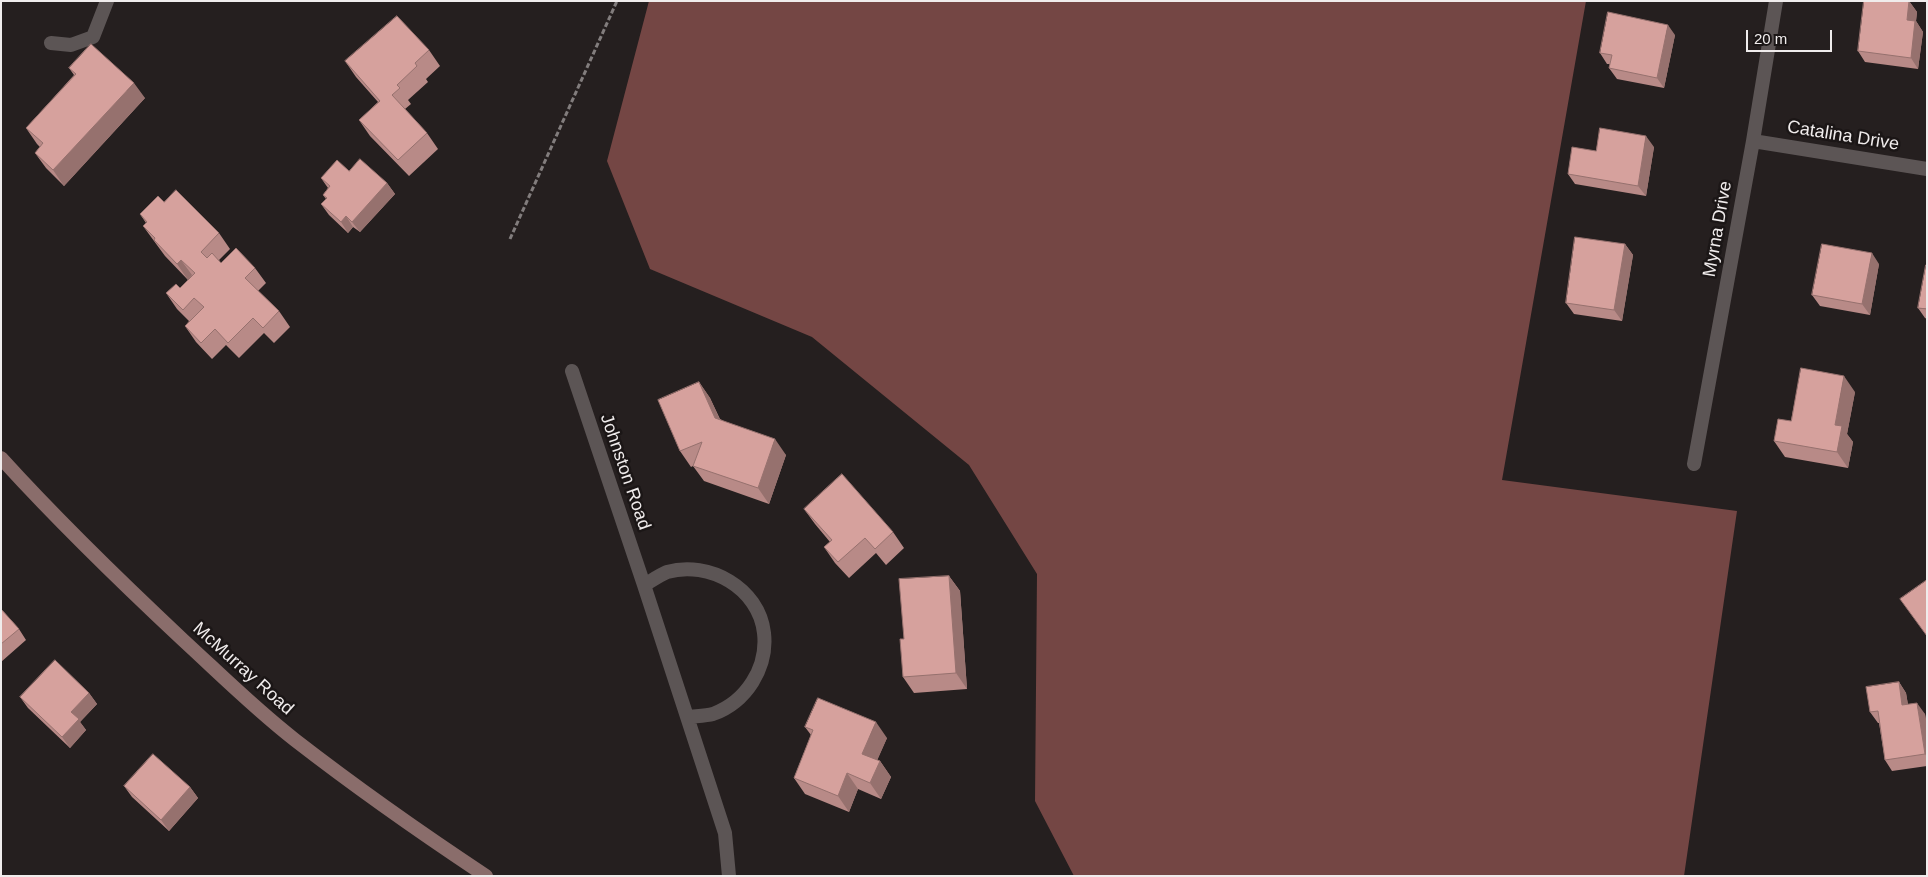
<!DOCTYPE html>
<html>
<head>
<meta charset="utf-8">
<style>
	body { margin:0 }
	#map { position:relative; width:1928px; height:877px; overflow:hidden; background:#251f1f; font-family:Arial,sans-serif }
	canvas { display:block }
	.frame { position:absolute; inset:0; border:2px solid #f0ecec; pointer-events:none }
	.scale { position:absolute; left:1746px; top:30px; width:86px; height:22px; box-sizing:border-box; border:2px solid #f0ecec; border-top:0; padding-left:6px; font-size:15px; line-height:18px; white-space:nowrap; color:#f0ecec; -webkit-text-stroke:4px #1b1616; paint-order:stroke }
</style>
</head>
<body>
<div id="map">
<canvas width="1928" height="877"></canvas>
<div class="frame"></div>
<div class="scale">20 m</div>
</div>
<script>
const ctx = document.querySelector('canvas').getContext('2d');
ctx.lineJoin = 'round';
function fill(path, color) { ctx.fillStyle = color; ctx.fill(path, 'evenodd'); }
function stroke(path, color, width, dash) { ctx.strokeStyle = color; ctx.lineWidth = width; ctx.lineCap = dash ? 'butt' : 'round'; ctx.setLineDash(dash || []); ctx.stroke(path); }
function write(font, color, halo, rows, align = 'center') {
  ctx.font = font + ' Arial,sans-serif'; ctx.lineWidth = 5; ctx.setLineDash([]); ctx.textBaseline = 'middle'; ctx.strokeStyle = halo; ctx.fillStyle = color; for (const [text, x, y, turn = 0] of rows) {
    ctx.save(); ctx.translate(x, y); ctx.rotate((+turn || 0) * Math.PI / 180); ctx.textAlign = isNaN(turn) ? turn : align; if (halo) ctx.strokeText(text, 0, 0); ctx.fillText(text, 0, 0); ctx.restore();
  }
}
fill(new Path2D(`
	M649,1H1586L1502,480L1737,511L1684,876H1074L1035,801L1037,574L969,465L812,337L650,269L607,161Z`), '#744644');
stroke(new Path2D(`
	M510,239L617,1`), '#827d7d', 3, [5, 2.5]);
stroke(new Path2D(`
	M51,43L71,45L93,37L107,1`), '#5c5555', 14);
stroke(new Path2D(`
	M1753,141L1927,169
	M572,371L644,585L725,833L729,876
	M1694,464L1753,141L1776,1
	M644,585C651,581 660,575 667,572C709,560 759,588 764,633C768,668 746,702 713,714C706,716 695,716 687,717`), '#5c5555', 14);
stroke(new Path2D(`
	M1,458C59,522 120,581 183,640C220,674 255,709 295,740C357,788 421,833 486,876`), '#8a6d6b', 14);
fill(new Path2D(`
	M1909,1L1917,12L1916,21L1923,32L1918,69L1865,62L1858,51Z
	M1675,35L1664,88L1617,79L1609,68L1610,64H1607L1600,53Z
	M429,50L440,66L426,79L428,82L408,100L411,104L405,109L427,133L438,149L409,176L370,136L359,120L378,102L356,77L345,61Z
	M69,68L145,98L64,186L46,168L35,153L40,147L37,144L26,128L74,75Z
	M1654,147L1646,196L1575,184L1568,174L1596,151Z
	M349,171L387,183L395,194L360,232L353,227L348,233L329,215L321,204L326,199L323,195L328,188L321,178Z
	M164,202L219,233L230,249L219,260L221,263L255,268L266,283L258,291L279,311L290,327L274,343L264,333L239,358L226,345L212,359L196,342L185,326L189,321L177,309L166,293L180,288L188,280L165,256L143,226L146,223L140,214Z
	M1625,244L1633,255L1622,321L1574,314L1566,303Z
	M1879,264L1870,315L1820,306L1812,295Z
	M1918,308L1927,309V319L1925,318Z
	M699,382L710,398L720,419L786,455L769,504L704,481L693,466L691,467L680,451Z
	M1855,392L1847,434L1853,442L1848,468L1785,457L1774,441Z
	M804,509L893,532L904,548L886,565L876,553L849,578L835,563L824,547L830,542L815,524Z
	M949,576L960,591L967,689L914,693L903,677L904,639Z
	M1,609L19,629L26,640L1,662Z
	M1899,682L1906,693L1908,705L1925,714L1927,727V766L1892,771L1885,760L1879,723H1878L1870,712Z
	M89,693L97,704L80,722L86,730L70,748L28,708L20,697Z
	M805,727L887,738L877,760L880,761L891,777L881,799L858,789L849,812L805,794L794,778L811,735Z
	M124,786L190,787L198,798L169,831L132,797Z`), '#b88a87');
fill(new Path2D(`
	M1909,1L1917,12L1916,21L1923,32L1918,69L1911,58L1907,20Z
	M1668,25L1675,35L1664,88L1657,78Z
	M134,83L145,98L64,186L53,170Z
	M1646,136L1654,147L1646,196L1638,186Z
	M387,183L395,194L360,232L352,222Z
	M346,216L353,227L348,233L341,222Z
	M1625,244L1633,255L1622,321L1614,310Z
	M1872,253L1879,264L1870,315L1862,304Z
	M181,260L192,275L188,280L177,264Z
	M1844,376L1855,392L1847,434L1853,442L1848,468L1837,452L1835,425Z
	M699,382L710,398L726,433L715,418Z
	M775,439L786,455L769,504L758,488Z
	M949,576L960,591L967,689L956,673Z
	M1899,682L1906,693L1910,716L1902,705Z
	M89,693L97,704L80,722L86,730L70,748L62,737L71,712Z
	M1917,703L1925,714L1927,727V757L1925,754Z
	M876,722L887,738L873,770L862,754Z
	M880,761L891,777L881,799L870,783Z
	M847,773L858,789L849,812L838,796Z
	M190,787L198,798L169,831L161,820Z`), '#96716e');
const building = new Path2D(`
	M1864,1H1909L1907,20L1915,21L1911,58L1858,51Z
	M1608,12L1668,25L1657,78L1609,68L1612,55L1600,53Z
	M397,16L429,50L415,63L417,66L397,85L400,88L392,95L427,133L398,160L359,120L380,101L345,61Z
	M91,44L134,83L53,170L35,153L43,143L26,128L76,74L69,68Z
	M1600,128L1646,136L1638,186L1568,174L1572,147L1596,151Z
	M360,159L387,183L352,222L346,216L341,222L321,204L327,198L323,195L330,186L321,178L337,160L349,171Z
	M176,190L219,233L201,252L207,258L212,253L221,263L236,248L255,268L245,278L279,311L263,328L253,318L228,343L215,329L201,343L185,326L204,307L194,298L183,310L166,293L176,284L180,288L195,273L181,260L177,264L154,240L155,238L143,226L147,222L140,214L158,196L164,202Z
	M1575,237L1625,244L1614,310L1566,303Z
	M1822,244L1872,253L1862,304L1812,295Z
	M1926,265H1927V309L1918,308Z
	M1801,368L1844,376L1835,425L1842,426L1837,452L1774,441L1778,419L1791,421Z
	M699,382L715,418L775,439L758,488L693,466L702,442L680,451L658,400Z
	M842,474L893,532L875,549L865,538L838,562L824,547L832,540L804,509Z
	M949,576L956,673L903,677L900,639H904L899,579Z
	M1927,580V636L1900,599Z
	M1,609L19,629L1,644Z
	M55,660L89,693L71,712L79,719L62,737L20,697Z
	M1899,682L1902,705L1917,703L1925,754L1885,760L1878,711L1870,712L1866,687Z
	M818,698L876,722L862,754L880,761L870,783L847,773L838,796L794,778L813,730L805,727Z
	M153,754L190,787L161,820L124,786Z`);
fill(building, '#d6a19d');
stroke(building, '#96716e', 1);
write('18px', '#f0ecec', '#1b1616', [
	["Catalina Drive",1843,136,9],
	["Myrna Drive",1718,229,-80],
	["Johnston Road",625,472,71],
	["McMurray Road",243,669,42]
]);
</script>
</body>
</html>
